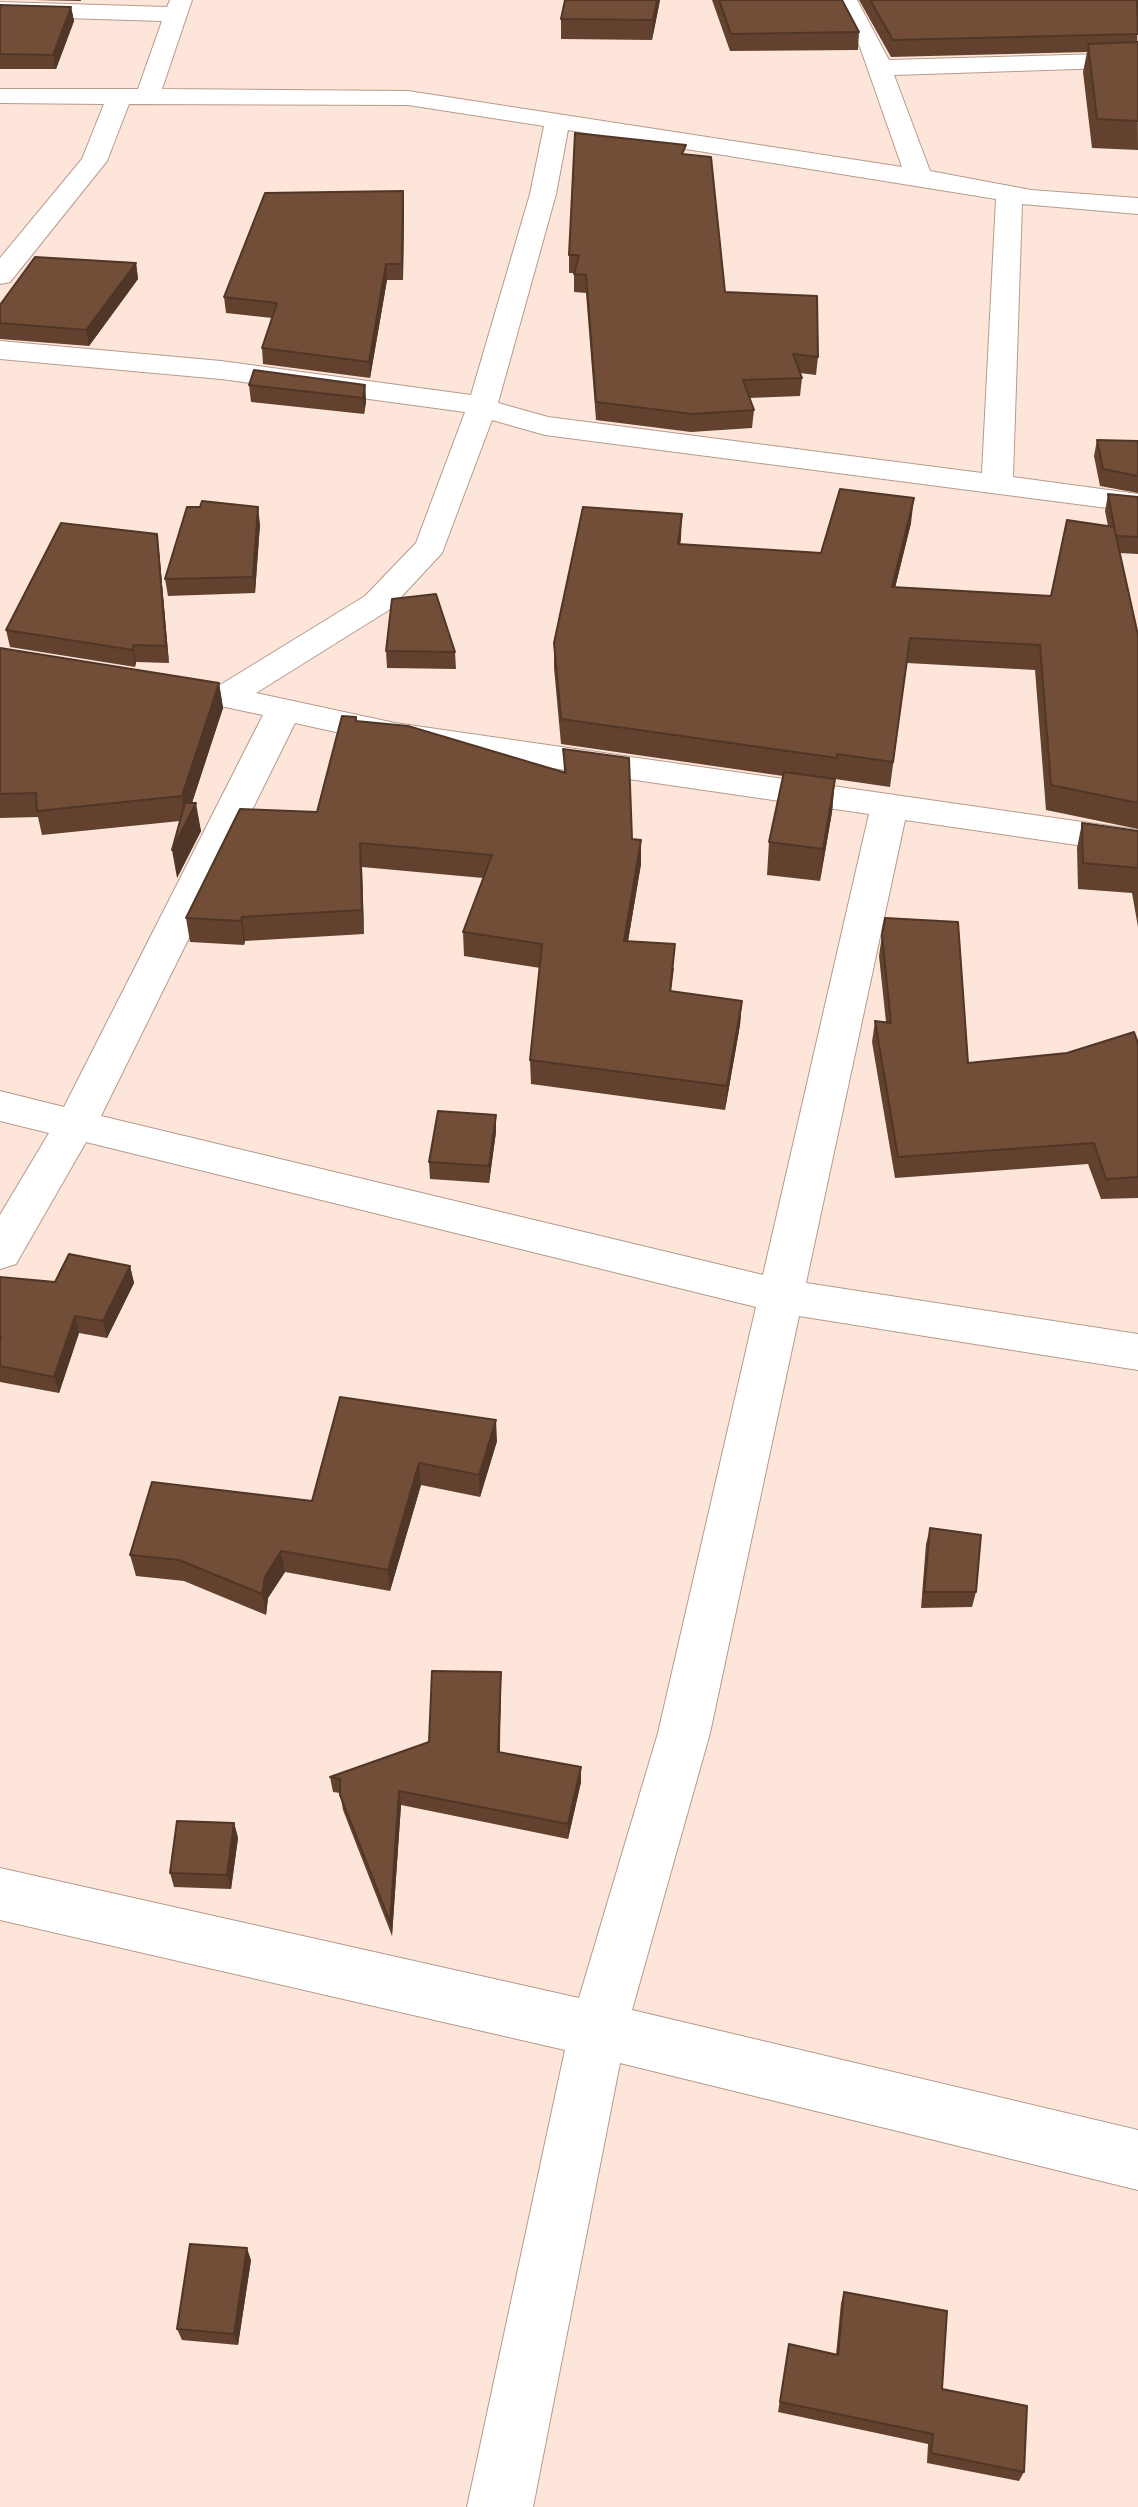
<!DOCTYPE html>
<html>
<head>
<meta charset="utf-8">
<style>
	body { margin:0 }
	canvas { display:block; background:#fde6d9 }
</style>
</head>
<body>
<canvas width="1138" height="2507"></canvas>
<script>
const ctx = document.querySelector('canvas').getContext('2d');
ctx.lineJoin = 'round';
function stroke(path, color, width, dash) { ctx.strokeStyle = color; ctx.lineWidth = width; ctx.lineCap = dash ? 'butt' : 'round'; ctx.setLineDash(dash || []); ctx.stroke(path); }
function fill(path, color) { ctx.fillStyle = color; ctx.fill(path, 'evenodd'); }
const minor = new Path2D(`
	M170,0H192L162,89L408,91L902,167L860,47L835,0H857L889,60L1138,53V67L894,75L930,171L1031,190L1138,198V214L1022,204L1013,477L1138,494V512L545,435L492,420L442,553L389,610L256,693L395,723L1138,830V854L905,820L806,1283L1138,1334V1370L799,1316L710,1733L632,2010L1138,2130V2190L620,2063L533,2507H467L565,2050L0,1920V1868L579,1998L658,1733L756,1307L86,1142L16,1264L0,1269V1215L49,1133L0,1121V1091L64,1107L263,715L148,691L143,684L148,677L160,674L220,685L365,596L416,543L465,412L221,379L0,359V341L221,361L471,395L530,194L544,126L408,105L129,104L107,161L10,282L0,284V258L82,159L104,104L0,103V89H138L162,21L0,16V2L167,7ZM568,130L996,199L982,473L548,417L498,403L556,194ZM295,723L395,745L869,814L763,1275L101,1116Z`);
stroke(minor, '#b69b8d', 2);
fill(minor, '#fff');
fill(new Path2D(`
	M33,0H81V1Z
	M660,0L652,40L561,39V19Z
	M712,0H842L859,32L858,50L730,51Z
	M859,0H1137L1138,150L1092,148L1083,72L1087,52L891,57Z
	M0,5L71,7L74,21L56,69H0Z
	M686,154L725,292L818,357L816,375L800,373L802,378L800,396L749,398L754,410L752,428L691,432L596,420L586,293L574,292V273H569V255Z
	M404,206L403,280H387L370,378L263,364L262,348L272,318L226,313L224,297Z
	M136,263L138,279L89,346L0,339V305Z
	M249,385H365L366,402L364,414L251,402Z
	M1097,440L1138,441V493L1100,486L1094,456Z
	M1108,494L1138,497V554L1119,553L1138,635V829L1046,810L1035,670L907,663L890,787L835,779L832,812L820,881L767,875L769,842L783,776L561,744L554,668V643L681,538L680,544L821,553L911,523L895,588L1051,596L1108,526L1105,511Z
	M200,507L260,524L255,593L168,596L165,579Z
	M157,534L159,551L169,663L136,662L135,667L10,647L6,630Z
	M0,648L219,683L223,708L192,803L201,831L177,878L180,821L42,835L38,817L0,818Z
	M386,651L455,652L456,669L387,668Z
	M357,721L564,773L563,749L632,839L641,840V864L628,941L674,968L671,992L742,1001L740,1025L725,1110L531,1084L530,1060L540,968L464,956L463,932L483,878L362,867L364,934L245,941L244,945L190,942L186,918L317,812Z
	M1082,823L1138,831V927L1132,893L1078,889L1077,848Z
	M882,935L968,1063L1067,1053L1138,1043V1198L1101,1199L1088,1164L895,1178L872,1042L875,1021L886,1022L879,956Z
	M496,1132L489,1183L430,1179L429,1162Z
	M130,1266L134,1283L107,1338L79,1333L59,1393L0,1382V1277L55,1282Z
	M340,1397L497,1441L480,1497L421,1485L390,1591L285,1572L268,1598L266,1615L184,1581L136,1576L130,1555L312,1501Z
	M930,1528L976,1592L972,1607L921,1608L926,1544Z
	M501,1672L500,1752L581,1767V1782L568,1839L401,1805L392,1936L343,1810L340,1793L333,1792L330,1777L429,1742Z
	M234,1823L238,1838L231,1889L174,1887L170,1873Z
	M251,2260L238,2345L182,2340L177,2329Z
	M844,2292L1024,2472L1019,2481L927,2463L928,2444L778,2412L789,2344L836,2355L841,2303Z`), '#62422f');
fill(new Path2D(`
	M657,0H660L652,40L653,20Z
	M71,7L74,21L56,69L53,55Z
	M403,191L404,206L403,280L402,264Z
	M136,263L138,279L89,346L86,330Z
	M386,264L387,280L370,378L369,362Z
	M365,385L366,402L364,414L363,398Z
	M914,498L911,523L889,612L892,587Z
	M258,507L260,524L255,593L253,577Z
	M682,514L681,538L677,568L678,544Z
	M157,534L159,551L169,663L166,646Z
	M133,645L136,662L135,667L133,650Z
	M219,683L223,708L186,821L182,796Z
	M835,779L832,812L820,881L823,849Z
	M196,803L201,831L177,878L172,850Z
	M641,840V864L624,965V941Z
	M360,843L362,867L364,934L362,910Z
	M242,917L245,941L244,945L241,921Z
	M742,1001L740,1025L725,1110L727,1086Z
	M496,1115V1132L489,1183V1166Z
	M130,1266L134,1283L107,1338L103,1321Z
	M75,1316L79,1333L59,1393L54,1377Z
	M496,1420L497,1441L480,1497L479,1475Z
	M419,1463L421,1485L390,1591L388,1570Z
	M281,1551L285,1572L268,1598L266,1615L262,1594L265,1577Z
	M501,1672V1688L499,1767L498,1752Z
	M581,1767V1782L568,1839V1824Z
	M399,1791L401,1805L392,1936L390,1922Z
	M234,1823L238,1838L231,1889L227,1875Z
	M247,2248L251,2260L238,2345L234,2334Z`), '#503626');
const building = new Path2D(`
	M565,0H657L653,20L561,19Z
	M719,0H842L859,32L731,34Z
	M870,0H1137L1138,34L893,40Z
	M0,5L71,7L53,55L0,54Z
	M1138,42V121L1097,119L1088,44Z
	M575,133L686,145L682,154L711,157L725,292L817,296L818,357L793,354L802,378L743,380L754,410L692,414L596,402L586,275L574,274L579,255H569Z
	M403,191L402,264H386L369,362L262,348L277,303L224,297L265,193Z
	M35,257L136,263L86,330L0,323V305Z
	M254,370L365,385L363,398L249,385Z
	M1097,440L1138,441V476L1103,469Z
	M840,489L914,498L892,587L1051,596L1067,520L1114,527L1138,635V803L1051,785L1040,645L910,638L893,762L837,754V758L561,719L554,643L583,507L682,514L678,544L821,553Z
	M1108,494L1138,497V537L1116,536Z
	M202,501L258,507L253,577L165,579L187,507H200Z
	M61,523L157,534L166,646L133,645V650L6,630Z
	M436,594L455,652L386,651L392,599Z
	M0,648L219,683L182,796L37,811L36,793L0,794Z
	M342,716L356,717V721L408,726L566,773L563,749L629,758L632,839L641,840L624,941L675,944L670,991L742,1001L727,1086L530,1060L542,944L463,932L492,855L360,843L362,910L242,917L241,921L186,918L240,809L317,812Z
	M784,772L835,779L823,849L769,842Z
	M185,803H196L172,850Z
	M1082,823L1138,831V868L1083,863Z
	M885,918L958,922L968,1063L1067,1053L1134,1032L1138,1043V1177L1106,1179L1094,1143L898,1157L875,1021L891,1023L882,935Z
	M438,1111L496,1115L489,1166L429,1162Z
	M69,1254L130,1266L103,1321L75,1316L54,1377L0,1366V1340L1,1337H0V1277L55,1282Z
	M340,1397L496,1420L479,1475L419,1463L388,1570L281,1551L265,1577L262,1594L179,1560L130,1555L152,1482L312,1501Z
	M930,1528L981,1535L976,1592H924Z
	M432,1671L501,1672L498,1752L581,1767L568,1824L399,1791L390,1922L340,1795V1779L330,1777L429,1742Z
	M177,1821L234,1823L227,1875L170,1873Z
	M190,2244L247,2248L234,2334L177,2329Z
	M844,2292L947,2311L942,2389L1027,2406L1024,2472L931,2453L933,2434L780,2402L789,2344L838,2355Z`);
fill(building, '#724d37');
stroke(building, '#503626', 2);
</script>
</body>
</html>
